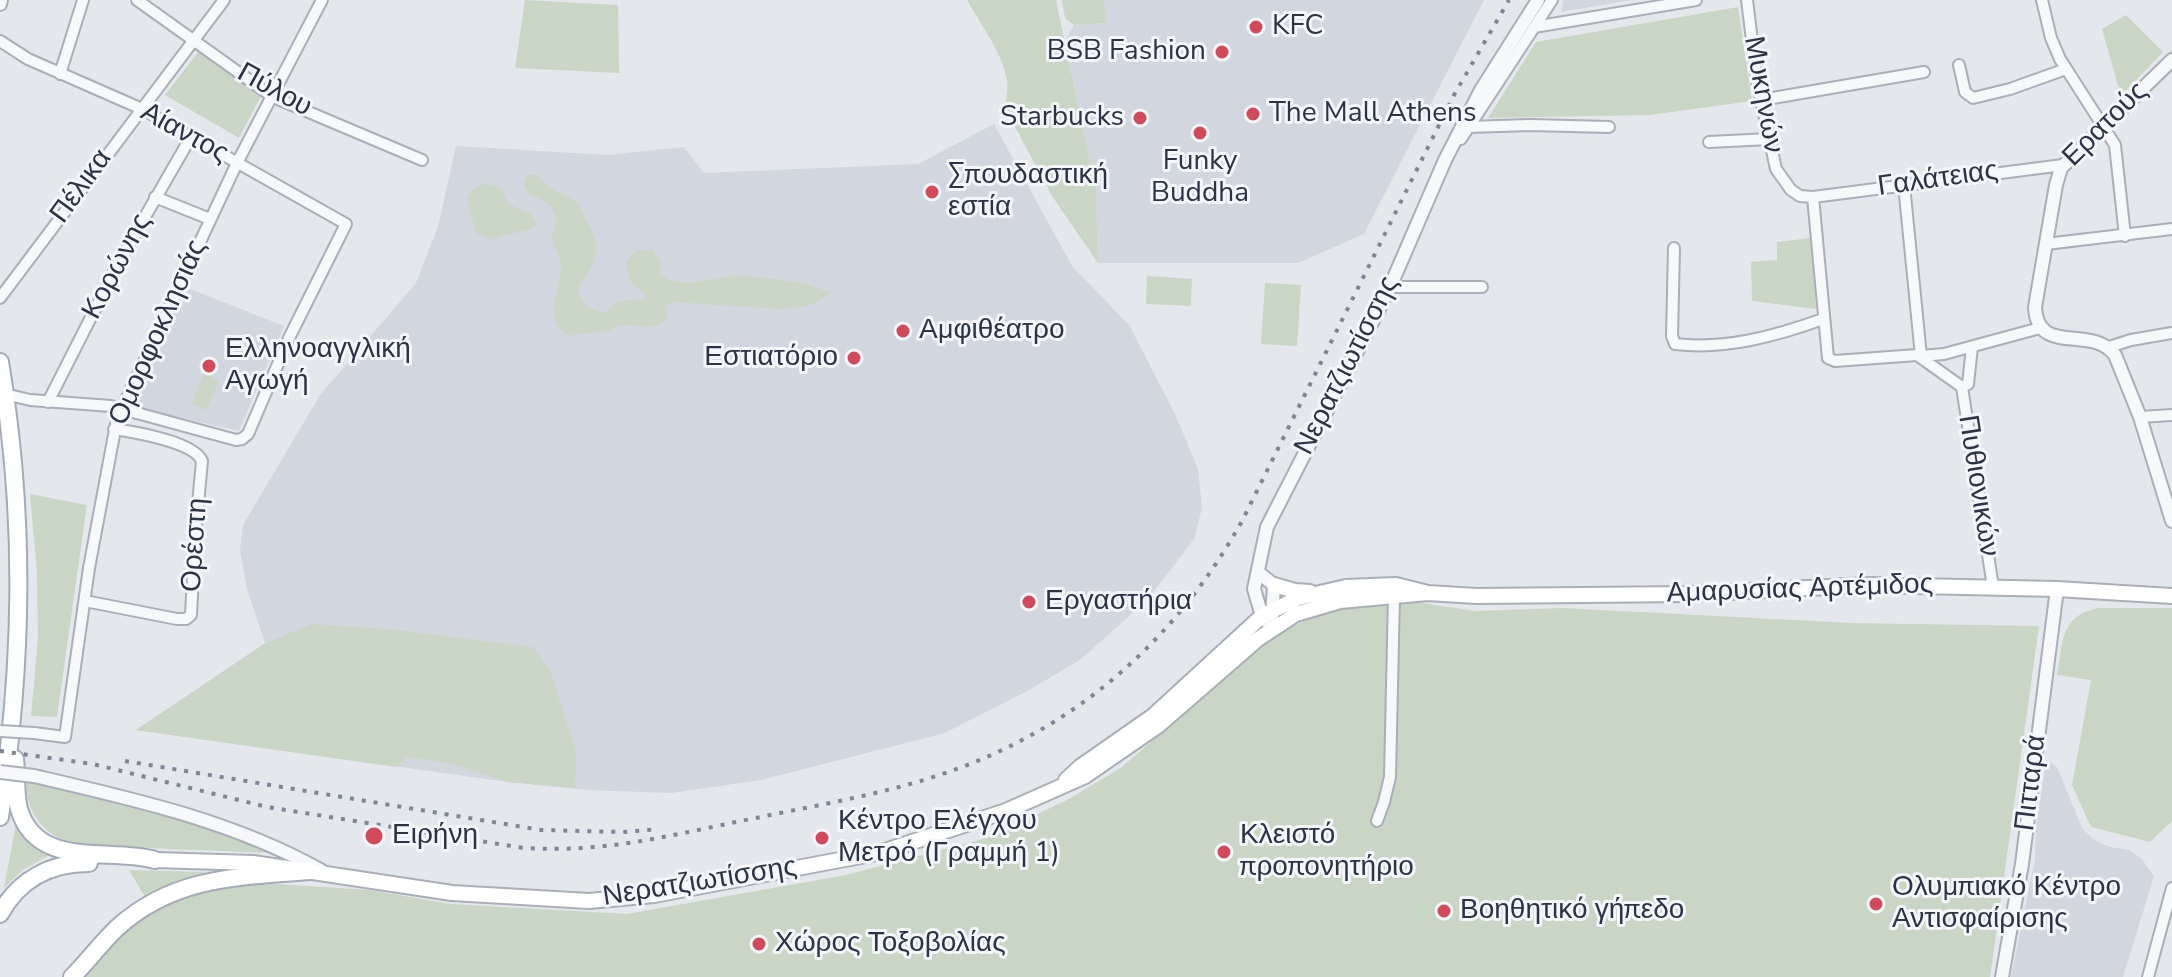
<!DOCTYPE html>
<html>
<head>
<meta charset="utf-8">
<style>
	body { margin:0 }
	canvas { display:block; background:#e4e7ec }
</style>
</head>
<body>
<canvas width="2172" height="977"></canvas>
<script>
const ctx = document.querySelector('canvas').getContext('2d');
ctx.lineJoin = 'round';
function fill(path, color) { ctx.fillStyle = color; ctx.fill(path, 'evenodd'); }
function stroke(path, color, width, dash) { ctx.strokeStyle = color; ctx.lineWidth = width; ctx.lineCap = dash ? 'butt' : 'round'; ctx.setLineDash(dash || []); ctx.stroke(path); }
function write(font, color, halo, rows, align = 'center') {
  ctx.font = font + ' "Nunito Sans",sans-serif'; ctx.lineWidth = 6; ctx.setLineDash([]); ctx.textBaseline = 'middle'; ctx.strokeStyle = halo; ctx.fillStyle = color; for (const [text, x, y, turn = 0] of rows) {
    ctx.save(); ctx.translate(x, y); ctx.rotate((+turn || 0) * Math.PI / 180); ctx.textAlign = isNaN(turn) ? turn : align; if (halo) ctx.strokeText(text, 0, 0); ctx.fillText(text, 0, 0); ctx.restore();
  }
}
fill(new Path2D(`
	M1104,0H1484L1364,234L1298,263H1098L1096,189L1065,41L1074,25L1106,23Z
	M1563,0H1632L1561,12Z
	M994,124L1072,266L1129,325L1175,414L1198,469L1202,508L1194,539L1149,598L1080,660L1029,690L945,733L761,780L671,793L587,790L508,782L136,730L265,643L247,589L240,551L243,525L320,395L416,283L438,227L456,146L608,155L684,147L704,173L918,164Z
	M185,287L284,326L239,431L134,407Z
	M2046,760L2057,767L2082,828L2094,840L2110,847L2129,850L2142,859L2154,876L2123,977H2011L2035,859L2036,828Z`), '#d2d6de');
fill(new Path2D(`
	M525,0L618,5L619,73L515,68Z
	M967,0H1056L1096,189L1098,263L1052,196L1007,112C1004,101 1009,91 1007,80C1002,52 981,25 967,0Z
	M1062,0H1104L1106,23L1074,25L1065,18Z
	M1738,7L1752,101L1650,115L1488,118L1536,42Z
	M2126,15L2163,52L2121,96L2102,29Z
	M199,51L261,96L239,138L165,95Z
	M528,175H538C550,193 557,189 573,200C579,204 583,213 586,220C604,251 595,262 578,289C582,307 589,308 605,313C617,300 627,298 644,301L646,294L631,283L626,262L637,250H653L661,263L659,275L670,280L689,283L739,275L803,283L832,293L808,306L781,309L672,302L665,306L667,318C653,332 643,325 625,325C619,325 613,329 607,331C595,334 583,332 569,336C540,317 561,294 561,266C561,256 552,246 552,236C553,232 555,228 556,224C558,207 542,198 529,194L523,184Z
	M484,183L501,188L508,204L531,214L537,225C522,234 508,232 492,240L476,233L467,199L471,190Z
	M1811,238L1816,309L1752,301L1751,262L1777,260V242Z
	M1147,276L1192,279L1191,306L1146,304Z
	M1265,283L1301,285L1297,346L1261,344Z
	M204,373L219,380L207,410L192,404Z
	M30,494L87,505L57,717L31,716L38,638L37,572Z
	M1422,603L1475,611L1563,608L1851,623L2039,626L1990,977H77L130,926L163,903L206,889L247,882L369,890L451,904L627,914L846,875L987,838L1069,799L1122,767L1271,637L1311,618L1360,604Z
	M2099,608H2172V821L2150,842L2091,827L2072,785L2091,680L2057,675C2063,642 2060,615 2099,608Z
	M312,624L388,629L533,647L550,671L576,751L575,788L508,782L453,764L407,757L396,767L136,730L266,643Z
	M27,781L217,830L270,853L72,845C44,833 25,814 27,781Z
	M17,819L50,855L24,869L4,888Z
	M129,870L205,872L175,882L145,897Z`), '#c9d6c5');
const minor = new Path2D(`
	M137,0L273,97L422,160
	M1747,0L1757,81L1776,169L1791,190L1800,196L1813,197L2063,165
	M2042,0L2051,38L2060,59L2115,145L2125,236
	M1534,27L1696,0
	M0,41L28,59L142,109L346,224L290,336L248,434L242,439L236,440L111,406L30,400L5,394
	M1959,65L1965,92L1973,98L2010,89L2066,69
	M60,74L83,0
	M1761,100L1924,72
	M1469,127L1530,125L1609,127
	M1461,139L1552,0
	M1709,142L1769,139
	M1904,185L1921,356L1944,354L2040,328
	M155,197L210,219
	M1813,197L1828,358L1835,361L1917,355L1962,387L1993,587
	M2046,244L2172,229
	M1674,248L1672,336L1675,344C1725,350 1776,336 1823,319
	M1390,287H1482
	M0,298L224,0
	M2109,347L2131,340L2172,333
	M1962,387L1968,384L1972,347
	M48,402L119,262L192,135
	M2140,417L2172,415
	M85,601L177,619H186L191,615L195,536L202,461C194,442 134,432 114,429
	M34,733L65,737L89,568L117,419L237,163L322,0
	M1377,821L1384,802L1390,777L1394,596
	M2148,977L2172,888`);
const tertiary = new Path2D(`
	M0,4L1,0
	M2172,60L2061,168L2056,185L2035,307C2037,357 2092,324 2115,355L2140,417L2172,521
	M1259,573L1274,585L1272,618
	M1272,627L1262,616L1254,589L1267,527L1390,287L1445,160L1481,90L1538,0
	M34,776C133,799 233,821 322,871
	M2002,977L2022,864L2057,589`);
const secondary = new Path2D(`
	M1274,585L1295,591L1310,592
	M1066,780L1080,767L1153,716L1262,616L1298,598L1346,587L1396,585L1428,593L1476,596L1687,594L1868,585L2057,589L2172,596
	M155,860L253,863L452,893L589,901L654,895L882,852L1006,811L1085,776L1159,725L1258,639L1296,614L1340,601L1428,593`);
const primary = new Path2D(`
	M0,362C26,516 23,663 0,817
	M15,759C17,775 15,793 19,809C37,870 109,847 155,860
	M0,914C19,879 51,863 89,863
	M72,977C88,961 101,943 118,927C175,876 239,877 310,871`);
stroke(minor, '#a9aeb7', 14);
stroke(tertiary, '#a9aeb7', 16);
stroke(secondary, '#a9aeb7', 18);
stroke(primary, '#a3abb8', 20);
stroke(minor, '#f7f8fa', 10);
stroke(tertiary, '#f7f8fa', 12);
stroke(secondary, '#fff', 14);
stroke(primary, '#fff', 16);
stroke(new Path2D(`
	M0,751L93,764L267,807L524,848C609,853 670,835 751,819C817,805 887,794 951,771C1079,726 1177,638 1242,521L1454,95L1509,0
	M125,761L541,830L623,832L659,829`), '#7d8696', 4, [4, 8]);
const minorBridge = new Path2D(`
	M0,731L34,733`);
const tertiaryBridge = new Path2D(`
	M0,772L34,776`);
stroke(minorBridge, '#a9aeb7', 14, []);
stroke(tertiaryBridge, '#a9aeb7', 16, []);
stroke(minorBridge, '#f7f8fa', 10);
stroke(tertiaryBridge, '#f7f8fa', 12);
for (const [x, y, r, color] of [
	[1256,27,8,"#d1495b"],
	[1222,52,8,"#d1495b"],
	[1253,114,8,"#d1495b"],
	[1140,118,8,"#d1495b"],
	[1200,133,8,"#d1495b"],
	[932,192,8,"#d1495b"],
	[903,331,8,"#d1495b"],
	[854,358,8,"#d1495b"],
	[209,366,8,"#d1495b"],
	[1029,602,8,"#d1495b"],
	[374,836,10,"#d1495b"],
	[822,838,8,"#d1495b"],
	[1224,852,8,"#d1495b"],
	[1876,904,8,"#d1495b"],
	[1444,911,8,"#d1495b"],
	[759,944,8,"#d1495b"]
]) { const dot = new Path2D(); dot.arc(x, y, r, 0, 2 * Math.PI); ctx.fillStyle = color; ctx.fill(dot); stroke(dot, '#f4f6f9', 3); }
write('28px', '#2b3445', '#f4f6f9', [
	["KFC",1272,27],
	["BSB Fashion",1206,52,"right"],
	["The Mall Athens",1269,114],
	["Starbucks",1124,118,"right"],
	["Funky",1200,162,"center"],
	["Buddha",1200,194,"center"],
	["Σπουδαστική",948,176],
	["εστία",948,208],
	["Αμφιθέατρο",919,331],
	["Ελληνοαγγλική",225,350],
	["Αγωγή",225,382],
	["Εστιατόριο",838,358,"right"],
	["Εργαστήρια",1045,602],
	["Κέντρο Ελέγχου",838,822],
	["Μετρό (Γραμμή 1)",838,854],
	["Ειρήνη",392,836],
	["Κλειστό",1240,836],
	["προπονητήριο",1240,868],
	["Ολυμπιακό Κέντρο",1892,888],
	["Αντισφαίρισης",1892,920],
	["Βοηθητικό γήπεδο",1460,911],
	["Χώρος Τοξοβολίας",775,944]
], 'left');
write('28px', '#2b3445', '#f4f6f9', [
	["Πύλου",274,91,29],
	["Μυκηνών",1762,95,80],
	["Ερατούς",2106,125,-45],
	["Αίαντος",184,134,29],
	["Γαλάτειας",1938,180,-8],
	["Πέλικα",82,187,-54],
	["Κορώνης",118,267,-62],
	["Ομορφοκλησιάς",159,333,-66],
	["Νερατζιωτίσσης",1348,366,-63],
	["Πυθιονικών",1977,486,81],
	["Ορέστη",196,545,-86],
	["Αμαρυσίας Αρτέμιδος",1800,590,-2],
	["Πιτταρά",2032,783,-83],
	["Νερατζιωτίσσης",700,883,-9]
]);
</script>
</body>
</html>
